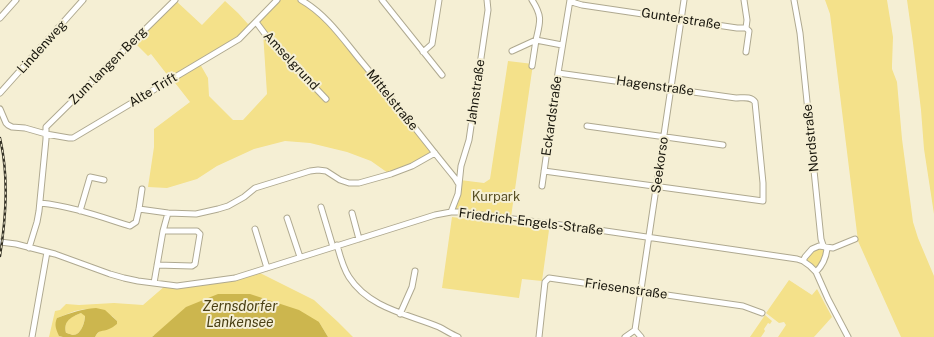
<!DOCTYPE html>
<html>
<head>
<meta charset="utf-8">
<style>
	body { margin:0 }
	canvas { display:block; background:#f5efd4 }
</style>
</head>
<body>
<canvas width="934" height="337"></canvas>
<script>
const ctx = document.querySelector('canvas').getContext('2d');
ctx.lineJoin = 'round';
function fill(path, color) { ctx.fillStyle = color; ctx.fill(path, 'evenodd'); }
function stroke(path, color, width, dash) { ctx.strokeStyle = color; ctx.lineWidth = width; ctx.lineCap = dash ? 'butt' : 'round'; ctx.setLineDash(dash || []); ctx.stroke(path); }
function write(font, color, halo, rows, align = 'center') {
  ctx.font = font + ' "Public Sans",sans-serif'; ctx.lineWidth = 4; ctx.setLineDash([]); ctx.textBaseline = 'middle'; ctx.strokeStyle = halo; ctx.fillStyle = color; for (const [text, x, y, turn = 0] of rows) {
    ctx.save(); ctx.translate(x, y); ctx.rotate((+turn || 0) * Math.PI / 180); ctx.textAlign = isNaN(turn) ? turn : align; if (halo) ctx.strokeText(text, 0, 0); ctx.fillText(text, 0, 0); ctx.restore();
  }
}
fill(new Path2D(`
	M175,0L202,25L225,1L238,13L248,24L279,0H297L310,7L324,19L432,153L411,165L388,173L371,161L347,152L310,143L285,141L254,149L217,166L197,179L167,188L148,187L154,147V129L190,102L172,79L169,77L151,54L148,56L134,42ZM256,24L263,32L267,94L243,120H233L209,96L208,78L200,64Z
	M825,0H887L893,37L892,65V69L897,82L902,139L913,222L918,238L934,276V337H901L858,241L830,14Z
	M907,0H934V214L924,149L921,110L913,43Z
	M508,61L533,64L511,217L454,209L460,180L484,183L490,179Z
	M452,217L549,230L542,281L522,279L519,298L442,288Z
	M822,247L825,249L820,265L817,267C812,266 807,263 807,258L813,251Z
	M260,273L314,300L338,322L353,337H328L319,322L154,335L152,337H95C99,329 109,327 117,324V321L112,316L85,309L75,311L57,318L59,336L63,337H49L55,311L60,310L66,304L79,305L114,303L143,305L165,286Z
	M789,280L812,295L817,289L832,317L814,337H778L786,325L784,322L779,323L766,313Z
	M81,313L85,315C85,322 81,335 73,335C72,335 67,333 66,333C63,320 71,317 81,313Z
	M765,315L772,321L770,324L768,323L764,329L765,331L761,337H750Z`), '#f4e18a');
fill(new Path2D(`
	M218,294H250L299,310L319,322L328,337H152L186,307Z
	M96,308L105,310L117,321V324C114,326 112,328 109,329C102,332 99,329 95,337H63L59,336C56,329 54,325 57,318C70,313 82,309 96,308ZM81,313L85,316C85,322 81,335 73,335C72,335 67,333 66,333C63,321 71,317 81,313Z`), '#ccb64e');
const minor = new Path2D(`
	M301,0C326,14 343,39 361,61C393,99 423,139 455,178L458,183
	M382,0L442,75
	M570,0L575,3L582,5L737,28H746
	M744,0L747,20L746,28L749,31L746,52
	M794,0L800,33L821,239L823,245L827,249C826,257 822,266 816,272
	M0,18L16,0
	M256,22L268,38L326,99
	M512,51L536,40C540,22 543,17 532,0
	M423,52L432,44L439,0
	M532,66L536,40L562,45
	M0,93L83,0
	M0,109L6,123L8,125L12,127L25,128L46,134L69,138H73L239,39L277,0
	M587,126L723,145
	M544,171L763,201V183L755,102C751,96 743,98 736,98L558,73
	M542,186L558,73L570,0
	M40,203C71,206 101,217 130,226L136,222L139,209L142,189
	M321,207L333,247
	M139,209L168,213L196,214L218,209L228,206L244,197L255,188L310,171L318,170L326,171L340,180L349,183H359L391,174L412,166L435,153
	M80,211L90,177L104,180
	M451,212L458,194L461,166L469,140L488,10L487,0
	M352,213L359,239
	M287,218L300,257
	M255,229L267,268
	M0,242L16,244L55,254L110,274L124,278L138,281L177,286L235,278L435,215L451,212H458L585,228L797,259L803,261L810,266L816,272L828,299L848,337
	M337,245C340,256 343,268 349,277C369,308 407,314 439,327C445,330 451,334 458,337
	M29,248L37,222L39,211L46,139V127L175,0
	M803,261L805,257L812,249L819,246L833,248L855,239
	M157,265L192,266L195,264L200,234L197,231H163
	M154,283L163,231L168,213
	M400,314L412,287L415,271
	M635,330L641,337
	M32,337L47,252
	M539,337L545,282L549,278L743,306L762,313
	M625,337L635,330L684,0`);
stroke(minor, '#afa990', 7);
stroke(minor, '#fff', 5);
const rail = new Path2D(`
	M0,138C9,177 6,217 0,256`);
stroke(rail, '#343125', 2.5);
stroke(rail, '#f5efd4', 1, [3]);
write('13px', '#19170d', '#f5efd4', [
	["Gunterstraße",681,19,9],
	["Lindenweg",42,47,-48],
	["Amselgrund",291,61,47],
	["Zum langen Berg",108,66,-45],
	["Hagenstraße",655,86,8],
	["Alte Trift",153,90,-31],
	["Jahnstraße",476,92,-82],
	["Mittelstraße",392,100,51],
	["Eckardstraße",552,116,-82],
	["Nordstraße",811,138,-96],
	["Seekorso",660,165,-82],
	["Friedrich-Engels-Straße",531,222,7],
	["Friesenstraße",626,289,8]
]);
write('13px', '#584f24', '#f5efd4', [
	["Kurpark",496,197]
]);
write('italic 14px', '#4a4015', '#f5efd4', [
	["Zernsdorfer",240,307],
	["Lankensee",240,323]
]);
</script>
</body>
</html>
